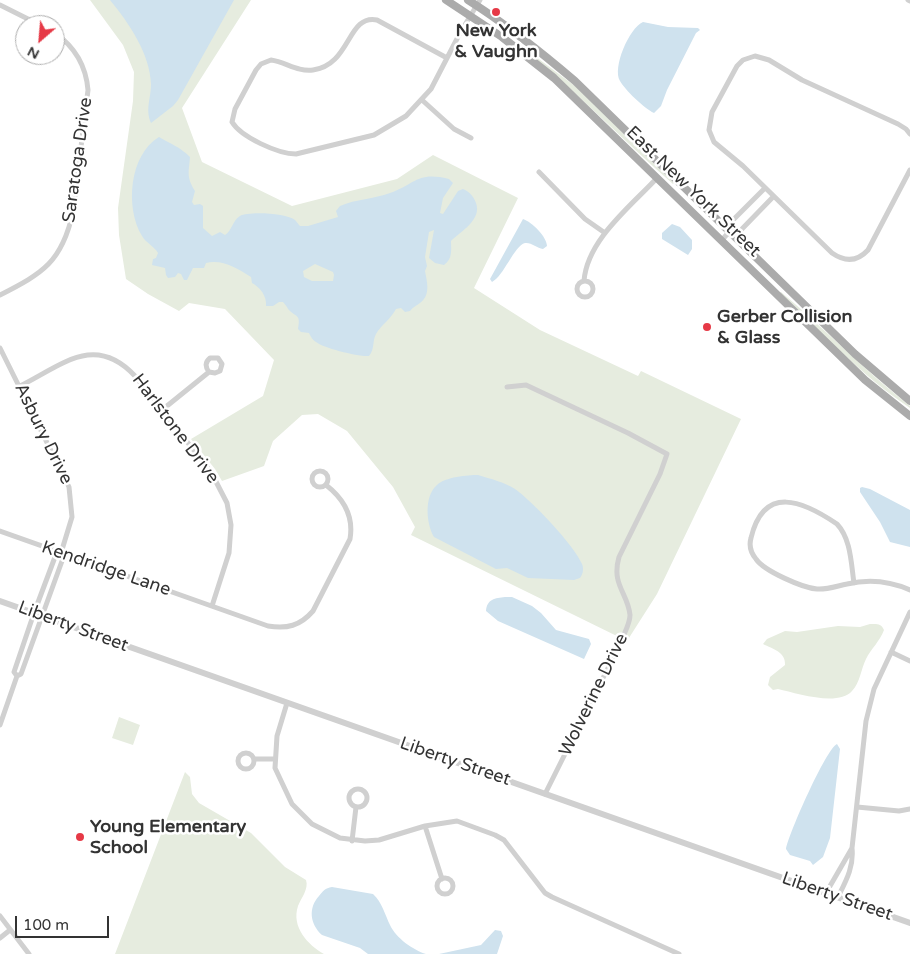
<!DOCTYPE html>
<html>
<head>
<meta charset="utf-8">
<style>
	body { margin:0 }
	#map { position:relative; width:910px; height:954px; overflow:hidden; background:#fff; font-family:"Varela Round",sans-serif }
	canvas { display:block }
	.north { position:absolute; left:15px; top:15px; width:50px; height:50px; box-sizing:border-box; background:#fff; border:1px solid #adadad; border-radius:50%; rotate:207deg; font-size:14px; font-weight:700; line-height:20px; text-align:center; color:#333 }
	.north::after { content:''; display:block; margin:auto; width:18px; height:22px; background:#e63946; clip-path:polygon(50% 0,100% 100%,50% 72%,0 100%) }
	.scale { position:absolute; left:15px; top:916px; width:94px; height:22px; box-sizing:border-box; border:2px solid #333; border-top:0; padding-left:6px; font-size:15px; line-height:18px; white-space:nowrap; color:#333; -webkit-text-stroke:4px #fff; paint-order:stroke }
</style>
</head>
<body>
<div id="map">
<canvas width="910" height="954"></canvas>
<div class="north">N</div>
<div class="scale">100 m</div>
</div>
<script>
const ctx = document.querySelector('canvas').getContext('2d');
ctx.lineJoin = 'round';
function fill(path, color) { ctx.fillStyle = color; ctx.fill(path, 'evenodd'); }
function stroke(path, color, width, dash) { ctx.strokeStyle = color; ctx.lineWidth = width; ctx.lineCap = dash ? 'butt' : 'round'; ctx.setLineDash(dash || []); ctx.stroke(path); }
function write(font, color, halo, rows, align = 'center') {
  ctx.font = font + ' "Varela Round",sans-serif'; ctx.lineWidth = 5; ctx.setLineDash([]); ctx.textBaseline = 'middle'; ctx.strokeStyle = halo; ctx.fillStyle = color; for (const [text, x, y, turn = 0] of rows) {
    ctx.save(); ctx.translate(x, y); ctx.rotate((+turn || 0) * Math.PI / 180); ctx.textAlign = isNaN(turn) ? turn : align; if (halo) ctx.strokeText(text, 0, 0); ctx.fillText(text, 0, 0); ctx.restore();
  }
}
fill(new Path2D(`
	M90,0H251L182,108L202,162L292,206L397,179L433,155L518,198L474,288L540,330L638,376L641,371L741,419L657,594L627,641L411,535L415,527L393,487L347,431L318,414L302,415L273,441L264,466L222,481L215,469L191,439L263,396L274,360L225,309L189,303L179,311L148,294L126,279L119,235L118,208L133,101L134,72L123,45Z
	M536,57L575,86L674,183L673,184C626,143 583,98 535,58Z
	M781,292C825,329 865,371 910,406V408C862,376 822,333 780,293Z
	M870,624C877,624 881,623 884,630C880,641 871,649 866,659C861,669 860,683 852,691C838,707 796,693 778,689L773,690L768,685L770,677L785,665C786,652 773,649 763,644L767,639L785,631L797,632L838,626L860,627Z
	M119,717L140,725L133,745L112,738Z
	M185,772L190,777L192,794L199,803L251,833L285,867L306,880C309,889 301,898 298,906C291,927 308,945 324,954H115Z`), '#e6ecdf');
fill(new Path2D(`
	M110,0H234L178,100L173,106L151,123C145,109 151,99 151,84C150,54 129,23 110,0Z
	M643,22L668,27L698,28L700,30L696,33L667,90L661,106L654,113C644,108 625,90 620,81C612,68 629,28 643,22Z
	M159,137C171,144 180,147 190,157C189,171 186,177 195,191L192,202L194,205L200,204L203,206V228L212,236L220,232L225,235C232,231 232,221 240,216C248,211 287,213 295,220C297,222 298,224 300,226H308L338,217L336,211L340,206C356,199 374,199 390,193C416,184 417,171 449,179L453,183L443,198L440,213L443,214L458,191L463,189C469,191 474,197 476,203C482,220 461,231 451,241C451,249 453,259 444,265L435,263L429,258L434,230L429,232L425,257L427,266L425,271C427,282 431,295 420,303C416,306 413,307 410,311L405,312L401,308L396,309C391,319 381,325 376,334C372,341 375,349 369,356C359,357 323,348 316,342C312,339 311,337 309,333L301,332L298,329C301,313 296,318 288,309C287,307 285,304 283,302H279L273,306H266C267,296 260,287 252,283L251,277C237,268 222,259 206,263L204,268H193L187,280H184L181,274L178,273L175,277L168,278L166,275L165,268L152,265L153,259L156,258L158,253C154,246 146,243 142,236C125,208 129,155 159,137ZM315,264L333,272L334,275L333,281H312L304,277L303,271Z
	M523,219C532,222 547,237 547,246L543,249C537,248 531,242 525,243C514,246 504,276 492,282L490,279Z
	M672,224L680,227L692,240V249L688,255L662,239V233Z
	M478,475C491,479 504,482 515,489C531,500 574,545 582,564C584,569 583,574 580,578L574,580L528,578L507,568L496,569L434,537C426,523 424,496 437,485C445,477 468,475 478,475Z
	M862,487L870,489L910,510V547L890,542L880,522L860,492V488Z
	M505,597H512L532,606L541,613L556,630L589,639L591,644L584,659L498,621L486,611C487,599 495,598 505,597Z
	M837,744L840,749L830,838L823,857L813,865L810,861L790,855L786,849C789,833 826,749 837,744Z
	M332,887L373,894C382,902 385,915 390,925C396,938 413,950 426,954H368L360,948L322,935C310,924 308,908 319,896C323,891 325,888 332,887Z
	M495,930L501,931L503,936L497,954H439L481,945Z`), '#cfe2ee');
stroke(new Path2D(`
	M908,0L910,1
	M0,5L40,25
	M447,58L377,20C347,14 351,65 313,70C297,72 286,62 271,60L261,64L256,70L235,109L232,122C241,137 278,154 296,154L374,135L406,116L431,89L460,33L480,0
	M422,100L454,129L471,138
	M910,134L906,129L898,124L802,80L769,60L755,56L743,60L737,66L712,112L709,130L714,142L743,166L832,253C845,262 857,262 868,250L910,170
	M539,172L585,219L605,233
	M730,232L740,231L773,197
	M721,241L729,232L733,220L765,188
	M577 289a8 8 0 1 1 16 0a8 8 0 1 1-16 0Z
	M584,281C587,240 631,206 657,178
	M0,295C43,273 62,262 73,212L88,90C86,66 75,47 55,33
	M0,348L69,487L72,517L61,553L62,561L21,674L17,676L0,725
	M20,386C62,365 95,333 135,376L211,472L227,503L231,525L229,553L212,606
	M507,387L526,385L628,433L667,454L660,474L619,557C611,585 628,593 630,615C630,624 624,633 621,642L545,794
	M162,410L209,372L215,373L220,371L222,364L218,358H210C205,362 205,367 209,372
	M312 479a8 8 0 1 1 16 0a8 8 0 1 1-16 0Z
	M0,531L268,626C287,629 300,626 313,611L350,539C354,516 344,499 326,485
	M854,583C851,563 851,539 837,524C803,501 764,484 751,538C749,545 751,553 756,559C764,571 803,588 817,589C826,590 837,586 847,584C868,579 890,581 910,590
	M891,652L910,661
	M17,676L14,672L34,613L55,557L61,553
	M287,703L277,736L275,768L292,804L312,824L340,838L365,841L379,840L425,826L457,821L495,835L504,840L545,893L552,897L679,954
	M238 761a8 8 0 1 1 16 0a8 8 0 1 1-16 0Z
	M255,759H275
	M349 798a9 9 0 1 1 18 0a9 9 0 1 1-18 0Z
	M857,807L899,811L910,809
	M425,826L442,879
	M352,841L356,807
	M852,848L866,721L874,689L910,612
	M437 886a8 8 0 1 1 16 0a8 8 0 1 1-16 0Z
	M826,893L852,848C854,867 846,881 838,897
	M0,916L29,954
	M0,938L10,930`), '#d0d0d0', 5);
stroke(new Path2D(`
	M0,601L910,923`), '#d0d0d0', 6);
stroke(new Path2D(`
	M446,0L502,37L554,78L865,380L910,416
	M468,0C506,24 541,52 575,81L855,354L910,401`), '#ababab', 8);
for (const [x, y, r, color] of [
	[496,12,5,"#e63946"],
	[707,327,5,"#e63946"],
	[80,837,5,"#e63946"]
]) { const dot = new Path2D(); dot.arc(x, y, r, 0, 2 * Math.PI); ctx.fillStyle = color; ctx.fill(dot); stroke(dot, '#fff', 2); }
write('bold 18px', '#333', '#fff', [
	["New York",496,31,"center"],
	["& Vaughn",496,52,"center"],
	["Gerber Collision",717,317],
	["& Glass",717,338],
	["Young Elementary",90,827],
	["School",90,848]
], 'left');
write('18px', '#333', '#fff', [
	["Saratoga Drive",78,160,-82],
	["East New York Street",693,192,44],
	["Harlstone Drive",175,429,53],
	["Asbury Drive",43,434,64],
	["Kendridge Lane",106,569,19],
	["Liberty Street",73,627,20],
	["Wolverine Drive",594,695,-64],
	["Liberty Street",455,762,19],
	["Liberty Street",837,897,19]
]);
</script>
</body>
</html>
